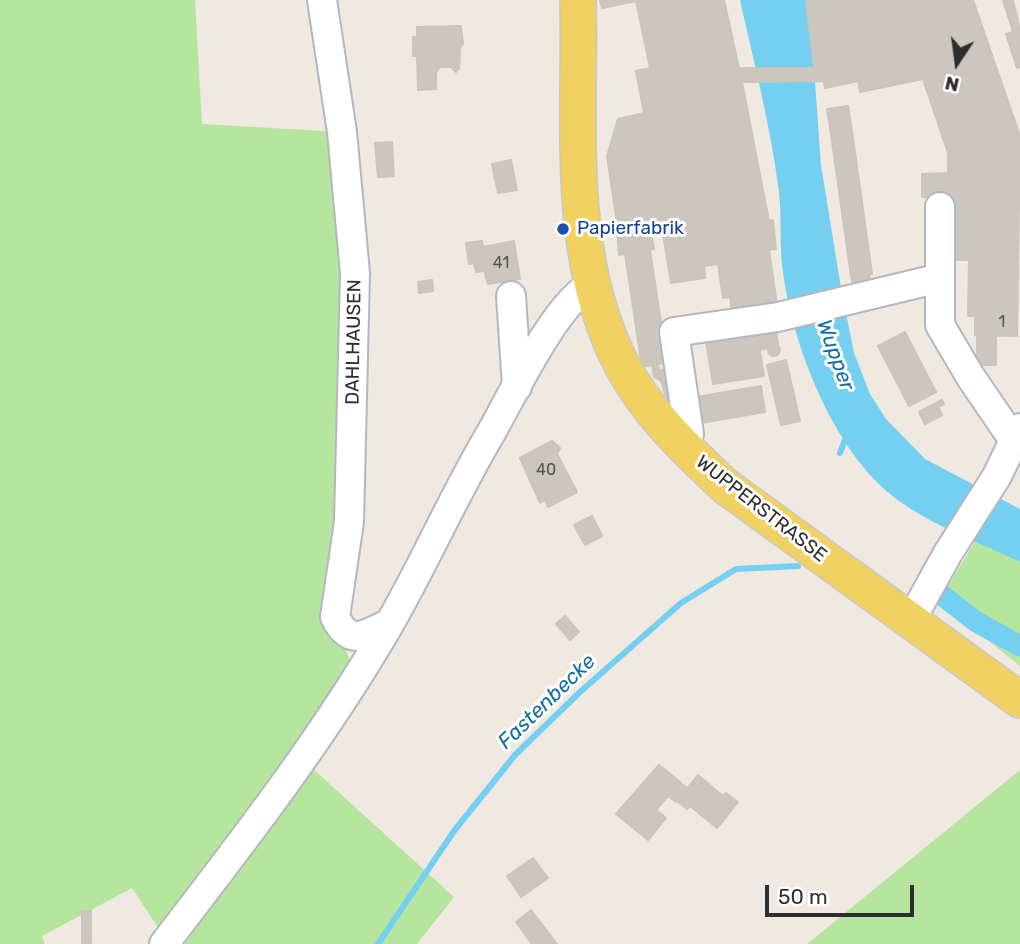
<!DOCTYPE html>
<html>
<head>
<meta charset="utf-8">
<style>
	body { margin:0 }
	#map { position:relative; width:1020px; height:944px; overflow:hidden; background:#efe9e1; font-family:Rubik,sans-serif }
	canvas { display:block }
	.north { position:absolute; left:922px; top:28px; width:70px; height:70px; -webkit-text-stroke:5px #fff; paint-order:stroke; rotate:193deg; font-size:19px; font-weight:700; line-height:28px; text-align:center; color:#2e2e2e }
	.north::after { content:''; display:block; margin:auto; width:24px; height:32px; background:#2e2e2e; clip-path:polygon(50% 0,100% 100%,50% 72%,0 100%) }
	.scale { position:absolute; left:765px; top:885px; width:149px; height:32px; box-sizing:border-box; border:4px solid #2e2e2e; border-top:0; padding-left:9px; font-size:21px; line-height:24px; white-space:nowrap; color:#2e2e2e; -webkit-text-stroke:5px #fff; paint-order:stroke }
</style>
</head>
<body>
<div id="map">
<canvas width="1020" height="944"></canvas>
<div class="north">N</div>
<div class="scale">50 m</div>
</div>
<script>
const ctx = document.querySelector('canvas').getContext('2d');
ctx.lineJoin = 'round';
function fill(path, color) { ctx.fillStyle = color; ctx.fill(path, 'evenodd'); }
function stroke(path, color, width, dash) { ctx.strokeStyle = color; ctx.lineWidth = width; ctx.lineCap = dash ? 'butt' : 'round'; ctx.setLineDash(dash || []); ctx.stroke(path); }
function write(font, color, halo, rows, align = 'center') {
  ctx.font = font + ' Rubik,sans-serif'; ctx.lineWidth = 6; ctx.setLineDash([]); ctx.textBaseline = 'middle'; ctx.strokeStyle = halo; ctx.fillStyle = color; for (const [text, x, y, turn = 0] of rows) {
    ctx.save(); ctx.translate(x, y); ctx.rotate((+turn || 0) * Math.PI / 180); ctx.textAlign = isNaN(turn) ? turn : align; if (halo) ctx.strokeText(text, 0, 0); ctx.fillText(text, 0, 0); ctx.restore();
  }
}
fill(new Path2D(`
	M0,0H195L202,124L341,132L354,276L332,620L356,673L161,932L132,888L42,936L45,944H0Z
	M976,540L1020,562V666L939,601Z
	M312,768L454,897L417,944H182L264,828Z
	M1020,770V944H807Z`), '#b6e59e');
fill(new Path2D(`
	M740,0H806L814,68L821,165L841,288L854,353L870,394L886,419L925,459L1020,509V562C975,540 918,521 881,486C829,437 792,342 783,272C779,246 782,219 779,192C771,128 754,63 740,0Z`), '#75cff0');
stroke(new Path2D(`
	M840,453L848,432
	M378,944L454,831L515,755L580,692L681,603L736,569L798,566`), '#75cff0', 6);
stroke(new Path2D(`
	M943,596L975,621L1020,646`), '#75cff0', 21);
const building = new Path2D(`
	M600,0H724L739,68H821L824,81L742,82L769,221L773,220L776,249L769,250L777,305L732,311L730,297L723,298L718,264L704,266L705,278L671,283L659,209L616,216L607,156L618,119L644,113L636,71L650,68L636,1L602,8Z
	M806,0H973L1020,136L1017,336L975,335V316H968L969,260H948V198L922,197V174L948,173V153L923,79L860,92L858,81L825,88L821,68H814Z
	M1003,0H1013L1020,30L1013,32Z
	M461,26L463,44L460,48L459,69L456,72L451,67H440L436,73V89L418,90L417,56H413V37H417V27Z
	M1019,30L1020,67L1017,68L1006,34Z
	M848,106L852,131L831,134L827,109Z
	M852,131L872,274L851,276L831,134Z
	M392,142L394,176L378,177L375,143Z
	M511,160L517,190L498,193L492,164Z
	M659,209L663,227L650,228L654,249L619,255L616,216Z
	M482,241L485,263H482L483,271L476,272L474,263L469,264L466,243Z
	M514,241L520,279L488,284L482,263H485L483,247Z
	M650,250L667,363L658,364L659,370L668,369L674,403L668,404L661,381L654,377L652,365L642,367L625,254Z
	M869,274L870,283L853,285L851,276Z
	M432,280L433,291L419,293L418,282Z
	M775,324L778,344L773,343L768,348L759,350L756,327Z
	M756,327L764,376L713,384L705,335Z
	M905,332L936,392L909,406L878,346Z
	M977,336H996V365H977Z
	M768 350a6 6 0 1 1 12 0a6 6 0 1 1-12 0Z
	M786,360L800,421L781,425L767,365Z
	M761,386L765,412L695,424L690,398Z
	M942,400L944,404L938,407L942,415L925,424L919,412Z
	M552,441L560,448L557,454L577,492L548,507L545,500L540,503L520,458Z
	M592,516L602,536L585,545L574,525Z
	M565,616L579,632L570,640L556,624Z
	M659,765L680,782L656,810L647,802L634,818L640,824L644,819L657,829L648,840L616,814Z
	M698,775L723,796L726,793L738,802L717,828L690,806L687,809L677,801Z
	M679,782L687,788L676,802L668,796Z
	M647,802L666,818L657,829L644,819L640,824L634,818Z
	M533,858L548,878L521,897L507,876Z
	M531,910L557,944H532L516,922Z
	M82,911H91V944H82Z`);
fill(building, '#cbc7bf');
stroke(building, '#cbc5ba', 2);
const minor = new Path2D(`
	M322,0L342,132L355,273L349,522L335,617C350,648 366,634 390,623
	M940,207V278
	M511,296L517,387
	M684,447L689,434L674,332L778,317L940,278V325L970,376L1015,442
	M911,620L948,553L997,476L1020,428
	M164,944C244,840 324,737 390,623C426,560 455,493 492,431C513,394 557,300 593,284`);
const major = new Path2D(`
	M578,0C581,120 564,255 622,365C647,413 686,449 725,486L1020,700`);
stroke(minor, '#b4b7c1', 32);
stroke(major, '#c9c9c9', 38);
stroke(minor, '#fff', 28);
stroke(major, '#f2d163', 35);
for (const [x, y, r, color] of [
	[563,229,7,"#1a4fb4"]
]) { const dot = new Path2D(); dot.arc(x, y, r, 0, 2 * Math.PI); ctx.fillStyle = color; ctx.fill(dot); stroke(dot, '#fff', 2.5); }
write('16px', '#555452', null, [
	["41",501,263],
	["1",1002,322],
	["40",546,470]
]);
write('19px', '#164399', '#fff', [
	["Papierfabrik",577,229]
], 'left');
write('19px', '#2e2e2e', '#fff', [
	["DAHLHAUSEN",354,342,-89],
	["WUPPERSTRASSE",761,509,38]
]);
write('italic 21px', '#0d6fa3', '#fff', [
	["Wupper",835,355,70],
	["Fastenbecke",547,702,-44]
]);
</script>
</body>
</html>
